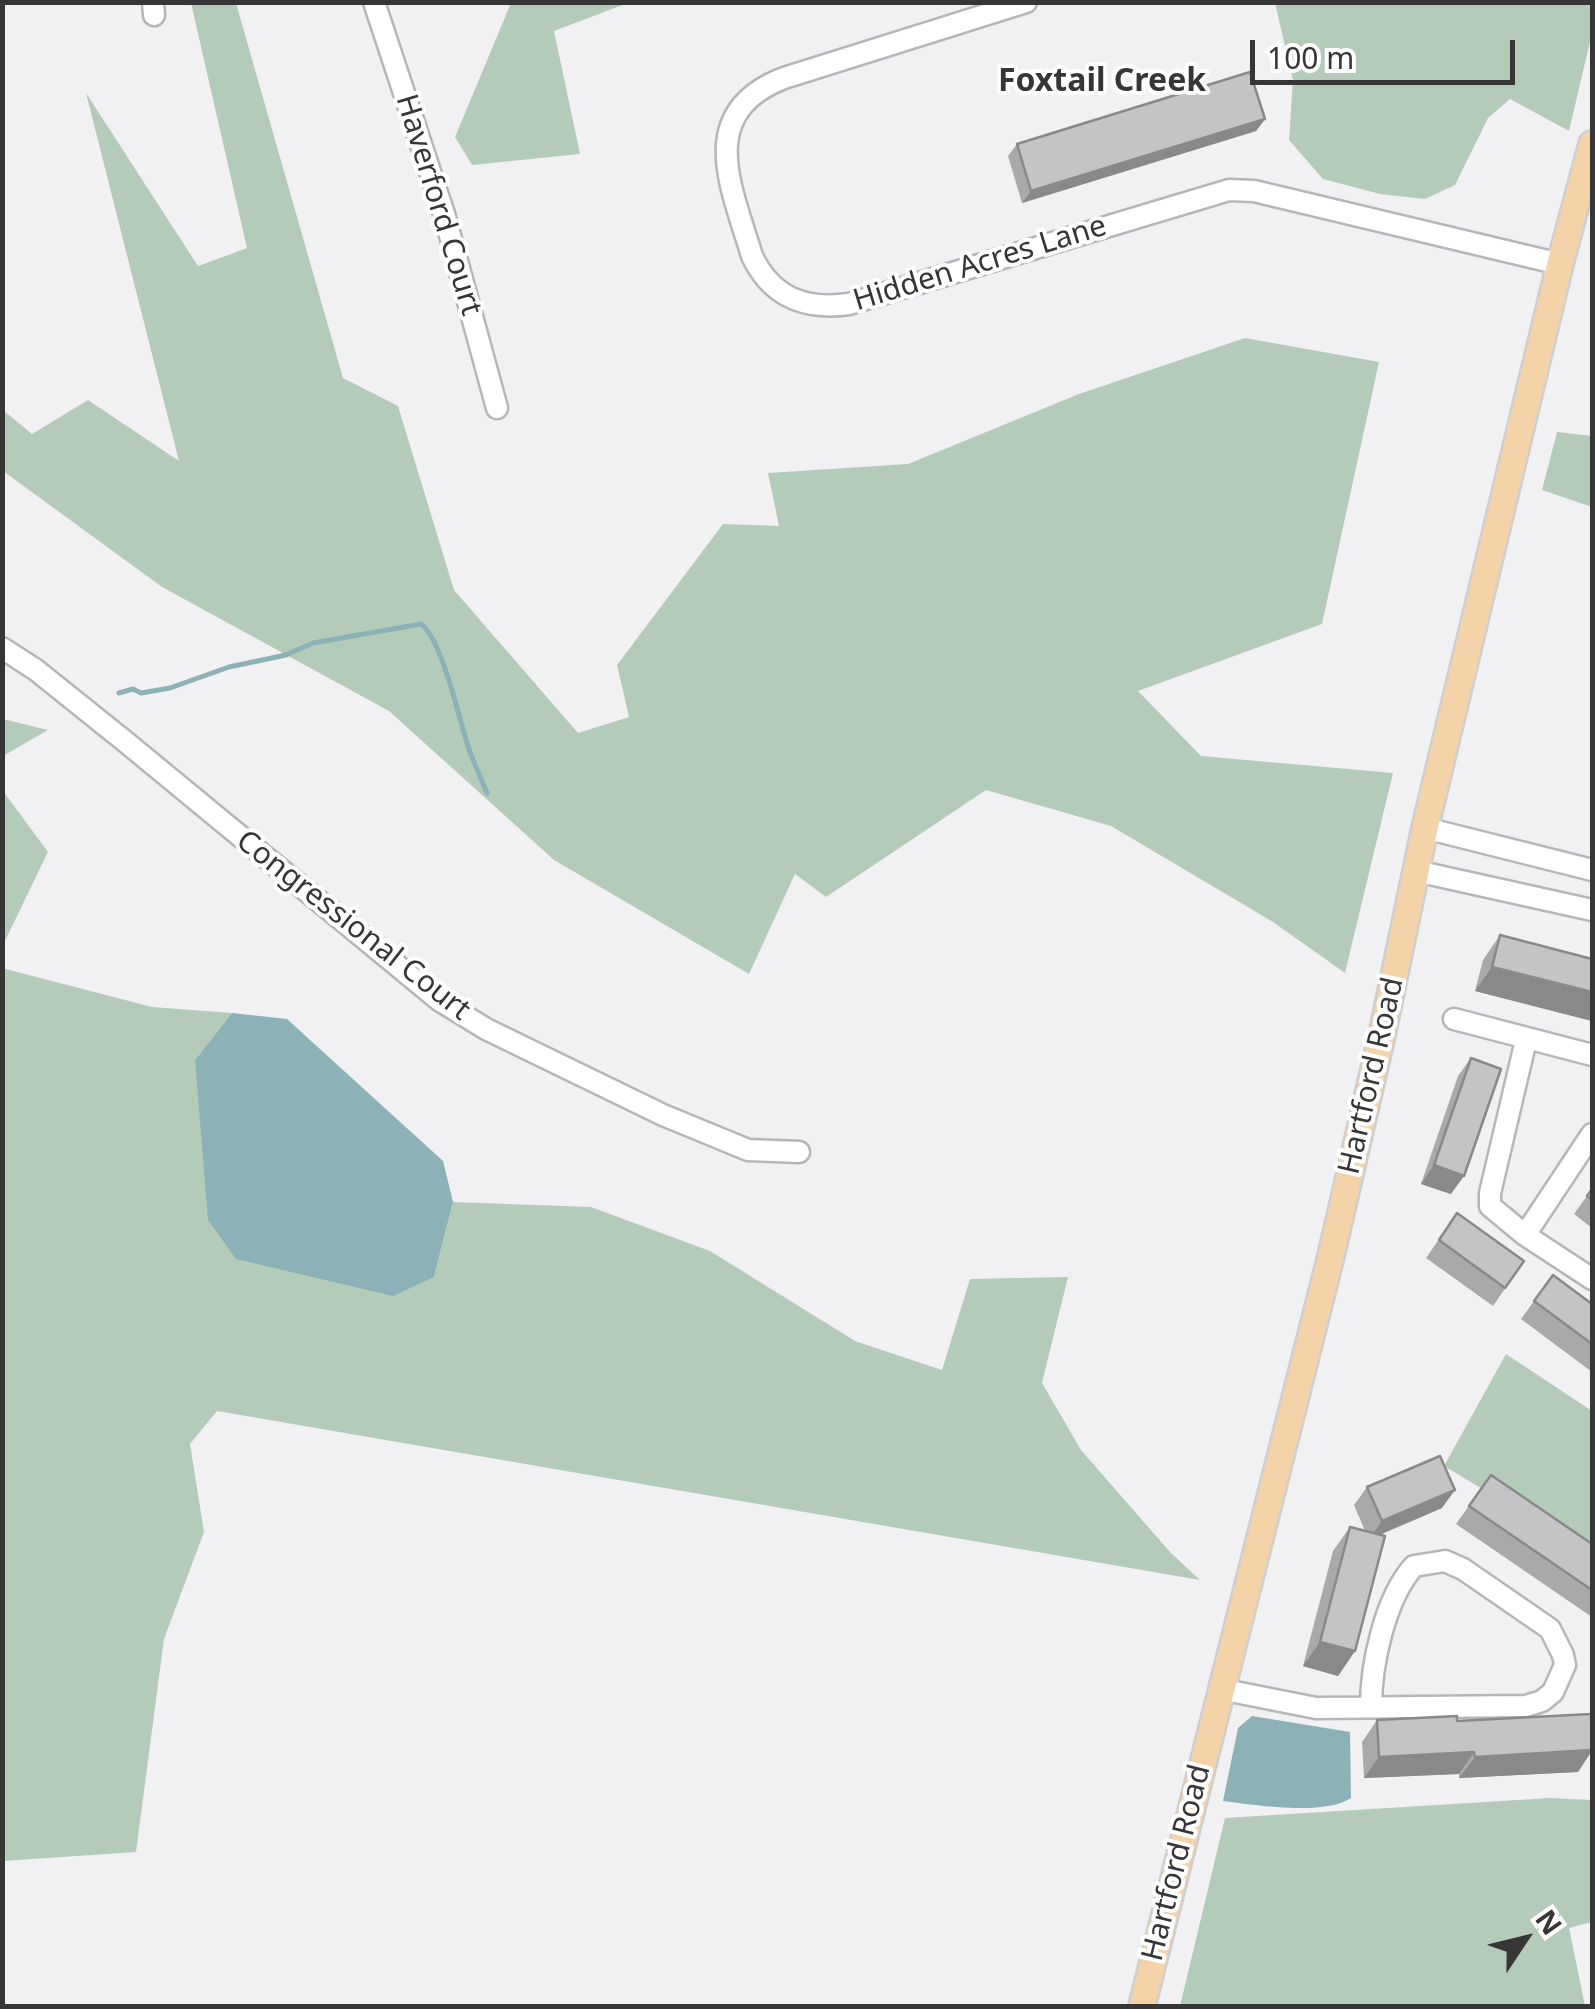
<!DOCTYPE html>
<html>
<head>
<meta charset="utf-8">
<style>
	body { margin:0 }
	#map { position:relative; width:1595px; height:2009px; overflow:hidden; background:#f1f1f4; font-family:"Noto Sans",sans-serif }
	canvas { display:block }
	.frame { position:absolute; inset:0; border:5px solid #363637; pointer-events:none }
	.north { position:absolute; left:1475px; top:1889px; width:100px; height:100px; -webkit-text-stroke:8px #fff; paint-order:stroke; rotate:55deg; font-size:28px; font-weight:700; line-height:40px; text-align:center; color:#363637 }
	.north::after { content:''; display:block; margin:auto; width:35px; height:45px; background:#363637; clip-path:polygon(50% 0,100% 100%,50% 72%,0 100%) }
	.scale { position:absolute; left:1250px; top:40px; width:265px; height:45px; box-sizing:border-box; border:5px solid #363637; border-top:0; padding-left:12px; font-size:30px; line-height:35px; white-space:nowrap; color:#363637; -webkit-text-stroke:8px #fff; paint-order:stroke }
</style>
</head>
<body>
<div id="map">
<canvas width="1595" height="2009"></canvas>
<div class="frame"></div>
<div class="north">N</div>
<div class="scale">100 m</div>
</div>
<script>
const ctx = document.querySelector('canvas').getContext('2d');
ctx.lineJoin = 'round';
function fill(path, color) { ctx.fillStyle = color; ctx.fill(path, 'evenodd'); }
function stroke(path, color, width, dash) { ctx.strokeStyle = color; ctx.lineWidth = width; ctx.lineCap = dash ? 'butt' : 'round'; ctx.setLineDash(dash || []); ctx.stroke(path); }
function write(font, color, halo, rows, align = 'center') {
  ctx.font = font + ' "Noto Sans",sans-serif'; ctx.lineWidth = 8; ctx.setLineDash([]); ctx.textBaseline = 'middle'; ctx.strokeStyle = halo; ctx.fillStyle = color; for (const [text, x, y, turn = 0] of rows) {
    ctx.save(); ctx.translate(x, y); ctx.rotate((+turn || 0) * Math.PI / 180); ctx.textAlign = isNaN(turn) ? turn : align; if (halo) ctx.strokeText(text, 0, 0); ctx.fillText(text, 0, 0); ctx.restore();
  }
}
fill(new Path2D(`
	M191,3H236L343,378L398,406L454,590L578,733L629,717L617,665L723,524L779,526L768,473L908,464L1079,394L1245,338L1379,362L1322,624L1138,691L1201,756L1393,773L1345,973L1273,922L1111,826L986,790L826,897L795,874L749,974L554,860L389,711L162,587L3,471V410L32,434L88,400L179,461L86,93L198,266L247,248Z
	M511,3H628L554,31L580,154L472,165L455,137Z
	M1275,3H1592V33L1569,131L1510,99L1488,118L1455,185L1425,199L1380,194L1323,179L1289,140L1293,80Z
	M1557,432L1592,436V507L1542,490Z
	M3,719L48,730L3,756Z
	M3,791L48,852L3,945Z
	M2,968L152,1007L232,1013L195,1060L434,1277L453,1202L591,1207L710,1251L855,1341L942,1370L970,1279L1068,1277L1042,1383L1081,1450L1170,1552L1200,1580L217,1411L190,1444L204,1532L164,1639L136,1852L3,1861Z
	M1506,1354L1592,1411V1555L1444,1466Z
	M1550,1798L1592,1800V1922L1569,1928L1585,2006H1180L1225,1818Z`), '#b4cbba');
fill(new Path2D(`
	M232,1013L287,1019L443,1161L453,1202L434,1277L393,1296L236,1259L208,1220L195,1060Z
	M1252,1716L1350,1732L1351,1798C1325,1816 1254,1805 1223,1801L1238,1728Z`), '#8cb2b7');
stroke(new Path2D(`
	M119,693L133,689L141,693L170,688L229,667L286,655L313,643L421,624C443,641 459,720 469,749C474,764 481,778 487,793`), '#8cb2b7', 5);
const minor = new Path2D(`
	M153,2L154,15
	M374,2L445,217L497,408
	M1026,2L784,78C694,113 732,188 752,256C772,298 805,310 849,304L1229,190L1254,191L1560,264
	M2,648L36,670L127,743L439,1000L486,1029L663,1115L748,1150L799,1152
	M1425,828L1592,870
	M1416,871L1592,910
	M1454,1019L1592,1055
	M1526,1040L1490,1193V1206L1525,1235L1592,1279
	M1525,1235L1592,1134
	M1220,1689L1316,1708L1526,1706L1542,1701L1553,1692L1565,1665L1563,1655L1550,1629L1463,1569L1445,1561L1414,1566C1385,1598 1371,1664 1371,1707`);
const major = new Path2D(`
	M1142,2006L1330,1260L1382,1035L1425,828L1560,264L1592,144`);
stroke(minor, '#b6b6b8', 25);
stroke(major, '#cfcfcf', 30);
stroke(minor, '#fff', 20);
stroke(major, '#f5d3a9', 25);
fill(new Path2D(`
	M1265,119L1256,131L1022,203L1008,156L1017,144Z
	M1500,935L1592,959V1021L1475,991L1483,960Z
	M1471,1058L1451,1194L1421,1184L1458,1076Z
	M1592,1189V1228L1574,1214Z
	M1457,1213L1524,1261L1493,1306L1426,1258Z
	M1553,1275L1592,1304V1372L1521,1319Z
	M1491,1475L1592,1544V1617L1456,1524Z
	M1367,1487L1442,1508L1380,1535L1355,1651L1338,1676L1303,1666L1333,1551L1350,1527L1365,1531L1354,1505Z
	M1377,1720L1457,1721L1592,1751L1578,1772L1459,1778V1774L1364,1778L1362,1742Z`), '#a9a9aa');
fill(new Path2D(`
	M1265,119L1256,131L1022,203L1031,191Z
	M1492,967L1592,992V1021L1475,991Z
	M1434,1165L1464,1176L1451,1194L1421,1184Z
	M1455,1490L1442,1508L1369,1539L1382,1521Z
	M1320,1642L1355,1651L1338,1676L1303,1666Z
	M1592,1750L1578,1772L1459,1778L1475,1757Z
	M1474,1752L1459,1774L1364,1778L1379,1757Z`), '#89898b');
const building = new Path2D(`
	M1250,72L1265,119L1031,191L1017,144Z
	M1500,935L1592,959V992L1492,967Z
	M1471,1058L1501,1069L1464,1176L1434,1165Z
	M1592,1189V1200L1587,1196Z
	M1457,1213L1524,1261L1505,1288L1439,1240Z
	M1553,1275L1592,1304V1344L1534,1301Z
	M1440,1456L1455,1490L1382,1521L1367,1487Z
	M1491,1475L1592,1544V1590L1469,1506Z
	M1350,1527L1385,1536L1355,1651L1320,1642Z
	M1591,1714L1592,1750L1475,1757L1474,1752L1379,1757L1377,1720L1457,1716V1721Z`);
fill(building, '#c4c4c6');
stroke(building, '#89898b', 2.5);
write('30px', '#363637', '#fff', [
	["Haverford Court",438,205,73],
	["Hidden Acres Lane",980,264,-17],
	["Congressional Court",353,926,38],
	["Hartford Road",1372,1076,-77],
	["Hartford Road",1177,1863,-76]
]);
write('bold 32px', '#363637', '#fff', [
	["Foxtail Creek",1102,82]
]);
</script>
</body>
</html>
